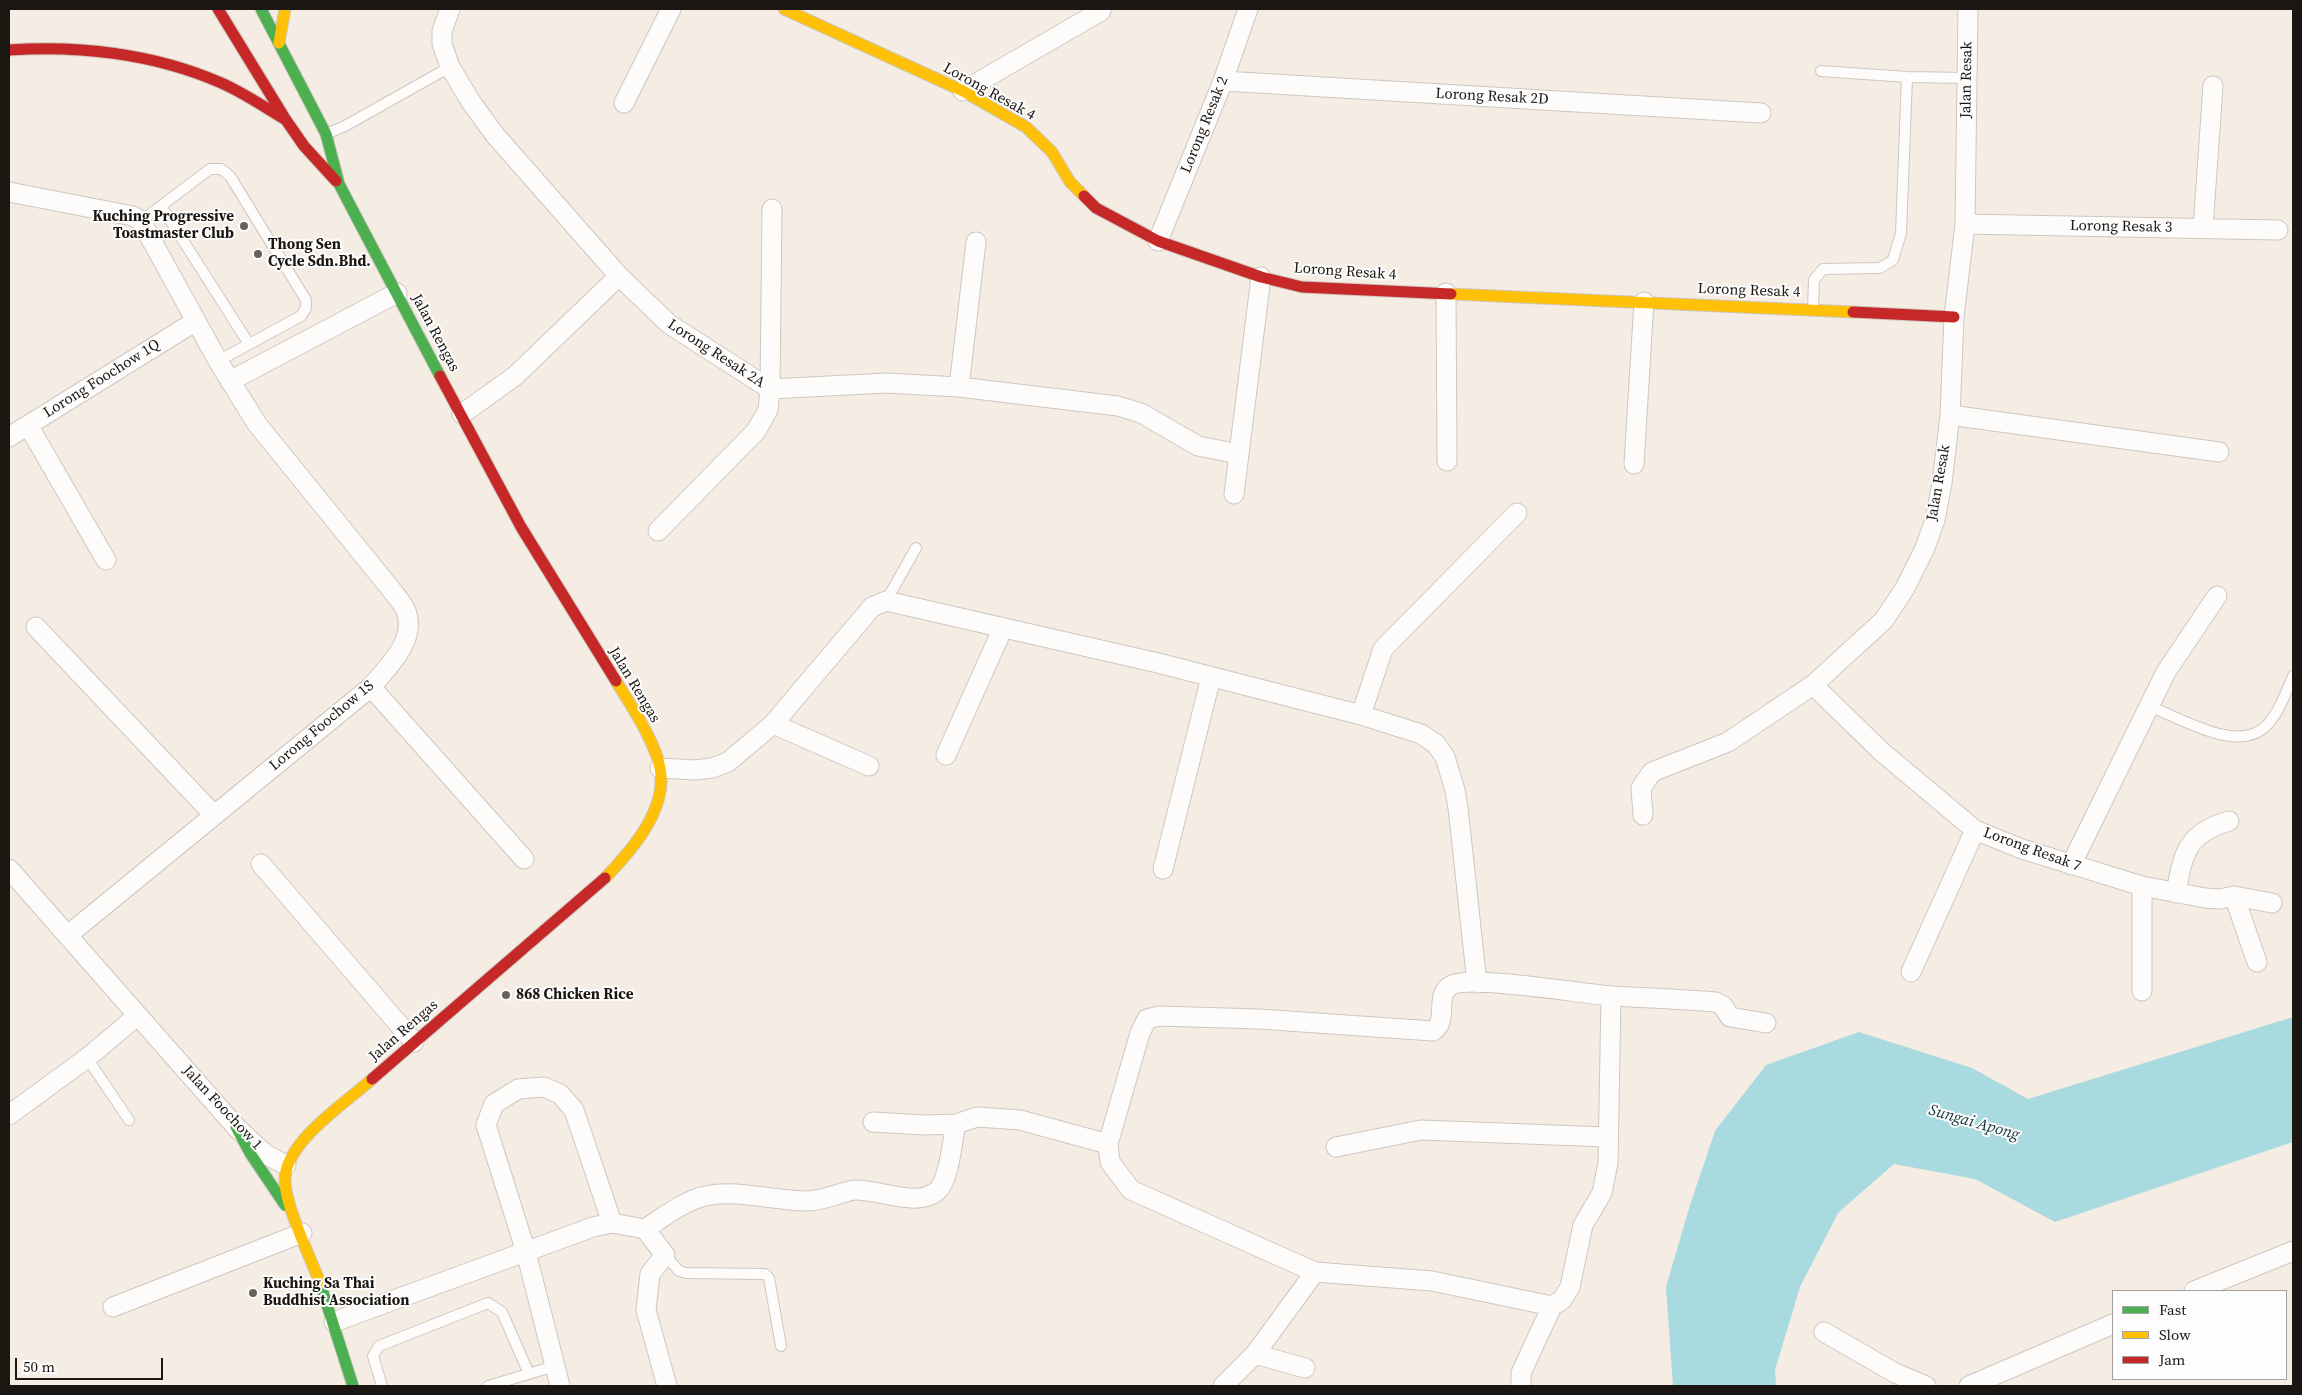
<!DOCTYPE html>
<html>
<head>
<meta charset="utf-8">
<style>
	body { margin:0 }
	#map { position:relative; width:2302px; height:1395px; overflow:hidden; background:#f5ede4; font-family:"Source Serif 4",serif }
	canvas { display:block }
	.frame { position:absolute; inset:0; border:10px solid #1b1611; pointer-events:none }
	.legend { position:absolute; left:2112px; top:1290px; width:175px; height:90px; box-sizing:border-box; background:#fdfdfd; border:1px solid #a3a19f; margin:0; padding:6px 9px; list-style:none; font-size:15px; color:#1b1611 }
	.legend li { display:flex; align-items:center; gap:10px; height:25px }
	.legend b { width:25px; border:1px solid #a3a19f }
	.scale { position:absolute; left:15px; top:1358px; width:148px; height:22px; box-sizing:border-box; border:2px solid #1b1611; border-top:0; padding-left:6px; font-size:15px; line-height:18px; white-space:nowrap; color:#1b1611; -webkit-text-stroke:4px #fdfdfd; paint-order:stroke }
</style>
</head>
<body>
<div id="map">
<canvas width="2302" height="1395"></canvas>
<div class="frame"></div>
<ul class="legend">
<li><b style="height:6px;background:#4caf50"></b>Fast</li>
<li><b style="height:6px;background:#ffc107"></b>Slow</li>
<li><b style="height:6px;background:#c62828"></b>Jam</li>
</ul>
<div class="scale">50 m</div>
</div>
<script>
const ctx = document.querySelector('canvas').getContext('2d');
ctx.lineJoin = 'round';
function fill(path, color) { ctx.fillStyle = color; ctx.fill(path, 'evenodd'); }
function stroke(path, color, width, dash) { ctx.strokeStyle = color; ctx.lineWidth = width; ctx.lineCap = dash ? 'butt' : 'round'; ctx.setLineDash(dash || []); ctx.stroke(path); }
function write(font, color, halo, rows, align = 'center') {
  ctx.font = font + ' "Source Serif 4",serif'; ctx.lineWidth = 4; ctx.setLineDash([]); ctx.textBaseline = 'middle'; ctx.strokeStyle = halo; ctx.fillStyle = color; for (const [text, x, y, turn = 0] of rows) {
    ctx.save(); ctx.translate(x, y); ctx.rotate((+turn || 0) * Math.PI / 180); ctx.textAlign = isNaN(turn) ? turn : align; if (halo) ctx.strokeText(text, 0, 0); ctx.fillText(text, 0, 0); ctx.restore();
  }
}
fill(new Path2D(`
	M2293,1017V1142L2055,1222L1975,1179L1894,1164L1838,1213L1800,1287L1775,1370L1776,1386H1673L1666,1287L1690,1205L1715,1131L1766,1065L1859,1032L1972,1068L2028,1099Z`), '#a8dadf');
const lane = new Path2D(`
	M1907,77L1967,78
	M326,134L345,126L450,67
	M161,206L249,344
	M141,221L210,169H221L230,176L306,300V308L301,316L218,361
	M1813,309L1814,280L1823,269L1880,268L1893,260L1901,233L1907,77L1821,71
	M886,601L916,548
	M2151,707C2181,718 2238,754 2266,726C2279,713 2286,692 2293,676
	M87,1058L129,1120
	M665,1255L679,1271L686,1273L765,1274L769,1278L781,1346
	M382,1386L373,1356L379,1346L488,1303L502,1312L529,1374
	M488,1386L555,1366`);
const street = new Path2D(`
	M450,9L442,31V44L450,67L471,102L495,135L619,276L669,324L770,389L887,383L959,387L1118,406L1141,413L1198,446L1239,454
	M1223,81L1761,113
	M963,91L1101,11
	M624,103L671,9
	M9,192L133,216L141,221L218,361L257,424L390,588C395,595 403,603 406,611C417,640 388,667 371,687L68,935
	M1965,224L2278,230
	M2203,228L2213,86
	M1158,241L1223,81L1248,9
	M1446,293L1447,461
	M230,381L397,293
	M959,387L976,242
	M462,414L515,376L619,276
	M1950,415L2219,452
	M28,425L106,560
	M9,437L196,321
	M1634,464L1644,302
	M1234,494L1261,277
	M658,531L756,431L768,410L770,389L772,209
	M36,627L214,815
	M1813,685L1882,752L1975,830L2022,849L2142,886L2205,898L2220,899L2234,896L2272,903
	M371,687L524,859
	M1361,715L1383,649L1517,513
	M773,724L869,766
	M946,755L1003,628
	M660,768L695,770L712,768L728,762L773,724L872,607L886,601L1158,663L1361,715L1421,734L1436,744L1445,757L1455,790L1458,808L1477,983
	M1643,815L1641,788L1652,772L1728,742L1813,685L1884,620L1905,588L1925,548L1935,520L1942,483L1950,415L1954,317L1965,224L1968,9
	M261,864L414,1042
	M2071,865L2166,672L2217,596
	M9,869L236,1127L265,1154L286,1165
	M1163,869L1211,677
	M2142,886V991
	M2176,893C2183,853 2187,833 2229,821
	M2234,896L2257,962
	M1911,972L1975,830
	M9,1115L87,1058L137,1016
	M873,1122L924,1125L956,1124L977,1117L1020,1120L1108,1144L1110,1162L1131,1190L1315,1272
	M1108,1144L1140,1033L1147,1019L1159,1016L1259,1019L1433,1031C1450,1020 1433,994 1452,985C1471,975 1584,994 1612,996C1647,998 1681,999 1716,1002L1723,1006L1730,1017L1766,1023
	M1336,1147L1421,1130L1607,1137
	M645,1229L665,1255L650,1274L646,1310L667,1386
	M2194,1291L2293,1251
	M113,1307L302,1233
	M334,1322L593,1227L612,1223L645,1229C662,1218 684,1201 705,1196C738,1189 773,1201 806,1201C824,1201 838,1193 854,1190C877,1188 920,1210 939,1189C950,1176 952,1141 956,1124
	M1824,1332L1895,1373L1926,1386
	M1255,1354L1305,1368
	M560,1386L526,1252L486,1125L494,1104L518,1089L544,1087L560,1094L574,1110L612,1223
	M1223,1386L1255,1354L1315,1272L1432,1281L1552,1306
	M1521,1386V1373L1552,1306L1562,1300L1570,1287L1583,1225L1602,1193L1608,1163L1611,996
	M1969,1386L2113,1324`);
const fast = new Path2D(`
	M261,9L326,134L339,184L440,376
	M236,1127L250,1153L285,1205
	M320,1283L353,1386`);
const slow = new Path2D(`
	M784,9L963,91L1026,127L1052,152L1070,182L1084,196
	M279,43L285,9
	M1451,294L1853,312
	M605,878C631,851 668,810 660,768C655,741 630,704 616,681
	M320,1283C311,1259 285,1205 285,1181C284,1142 346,1103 372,1079`);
const jam = new Path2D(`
	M218,9L286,120L304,146L336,181
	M9,50C79,45 154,54 219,82C243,92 264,107 286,120
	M1084,196L1096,208L1158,241L1261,277L1302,287L1451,294
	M1853,312L1954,317
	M440,376L521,527L616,681
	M372,1079L605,878`);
stroke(lane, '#cdc7c0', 12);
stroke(street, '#cdc7c0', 21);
stroke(fast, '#cdc7c0', 13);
stroke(slow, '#cdc7c0', 13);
stroke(jam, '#cdc7c0', 13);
stroke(lane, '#fefcfb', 10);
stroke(street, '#fefcfb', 19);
stroke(fast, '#4caf50', 11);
stroke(slow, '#ffc107', 11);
stroke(jam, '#c62828', 11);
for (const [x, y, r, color] of [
	[244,226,5,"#67615b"],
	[258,254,5,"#67615b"],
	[506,995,5,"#67615b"],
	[253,1293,5,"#67615b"]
]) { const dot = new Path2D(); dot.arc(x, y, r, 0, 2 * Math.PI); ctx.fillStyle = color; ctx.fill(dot); stroke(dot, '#fdfdfd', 2); }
write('15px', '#1b1611', '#fdfdfd', [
	["Jalan Resak",1967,80,-89],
	["Lorong Resak 4",989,92,29],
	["Lorong Resak 2D",1492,97,3],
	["Lorong Resak 2",1205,125,-68],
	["Lorong Resak 3",2121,227,1],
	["Lorong Resak 4",1345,272,4],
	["Lorong Resak 4",1749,291,2],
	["Jalan Rengas",435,333,62],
	["Lorong Resak 2A",716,354,33],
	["Lorong Foochow 1Q",102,379,-32],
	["Jalan Resak",1939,483,-80],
	["Jalan Rengas",634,685,59],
	["Lorong Foochow 1S",322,726,-40],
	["Lorong Resak 7",2032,850,20],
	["Jalan Rengas",404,1031,-41],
	["Jalan Foochow 1",222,1108,47]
]);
write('bold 15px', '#1b1611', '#fdfdfd', [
	["Kuching Progressive",234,217,"right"],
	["Toastmaster Club",234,234,"right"],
	["Thong Sen",268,245],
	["Cycle Sdn.Bhd.",268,262],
	["868 Chicken Rice",516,995],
	["Kuching Sa Thai",263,1284],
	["Buddhist Association",263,1301]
], 'left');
write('italic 16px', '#0e3339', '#fdfdfd', [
	["Sungai Apong",1974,1123,16]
]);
</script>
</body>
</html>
